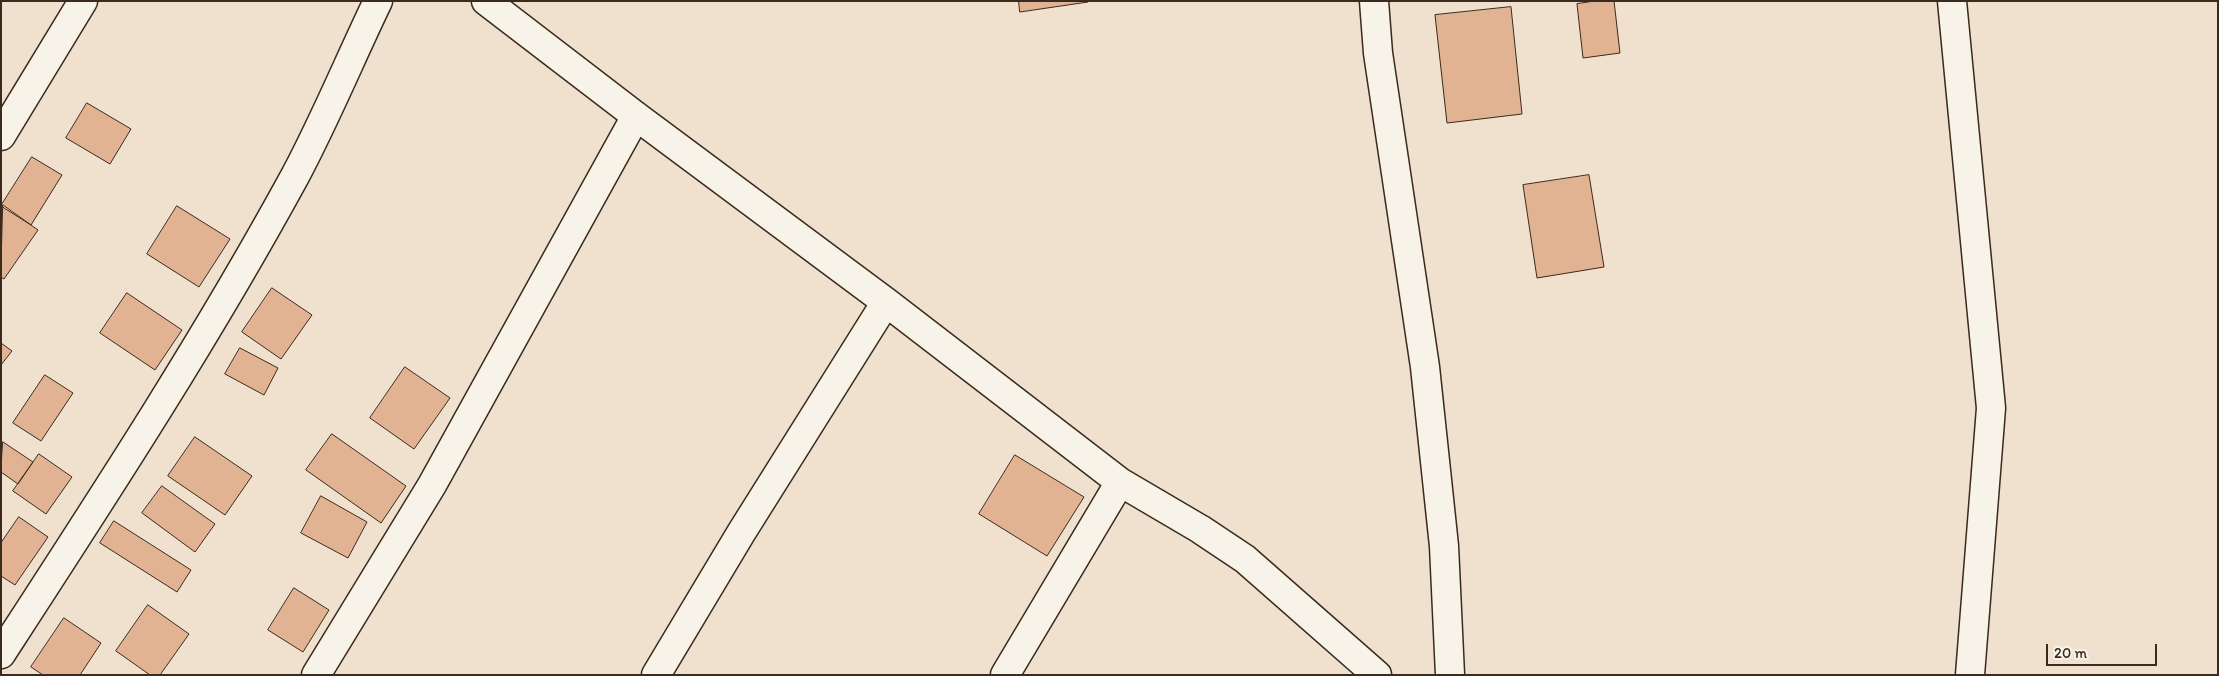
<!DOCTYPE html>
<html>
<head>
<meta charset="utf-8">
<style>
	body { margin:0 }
	#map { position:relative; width:2219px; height:676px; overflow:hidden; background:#f0e0ce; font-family:Itim,sans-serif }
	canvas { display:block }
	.frame { position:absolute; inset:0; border:2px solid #3b2a1e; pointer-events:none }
	.scale { position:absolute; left:2046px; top:644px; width:111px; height:22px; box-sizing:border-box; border:2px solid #3b2a1e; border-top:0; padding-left:6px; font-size:15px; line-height:18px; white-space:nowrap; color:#3b2a1e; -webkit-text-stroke:4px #f7f3e8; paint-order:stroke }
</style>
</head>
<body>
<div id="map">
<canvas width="2219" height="676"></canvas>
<div class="frame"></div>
<div class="scale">20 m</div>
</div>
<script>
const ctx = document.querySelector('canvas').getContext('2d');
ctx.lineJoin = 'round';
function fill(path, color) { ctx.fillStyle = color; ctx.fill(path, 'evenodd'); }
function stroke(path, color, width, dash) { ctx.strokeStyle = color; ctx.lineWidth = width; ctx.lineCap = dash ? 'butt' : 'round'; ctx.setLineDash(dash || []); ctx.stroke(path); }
const building = new Path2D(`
	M1019,1H1087L1088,2L1020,12Z
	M1595,1H1614L1620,53L1583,58L1577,4Z
	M1511,7L1522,114L1447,123L1435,15Z
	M87,103L131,129L110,164L66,138Z
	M32,157L62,175L31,225L1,206Z
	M1589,175L1604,267L1537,278L1523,185Z
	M3,205L38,230L4,279L1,277Z
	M177,206L230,239L199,287L147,254Z
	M272,288L312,315L281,359L242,332Z
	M127,293L182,330L155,370L100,333Z
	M1,343L12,351L1,365Z
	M240,348L278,368L264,395L225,374Z
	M405,367L450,398L414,449L370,418Z
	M45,375L73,393L41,441L13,423Z
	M332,434L406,486L381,523L306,470Z
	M195,437L252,476L225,515L168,476Z
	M3,442L33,462L18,484L1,472Z
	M39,454L72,477L46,514L13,491Z
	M1015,455L1084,497L1047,556L979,514Z
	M162,486L215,524L195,552L142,513Z
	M321,496L367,522L348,558L301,533Z
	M19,517L48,537L15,585L1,576V543Z
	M114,521L191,570L177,592L100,543Z
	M294,588L329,610L303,652L268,630Z
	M148,605L189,634L160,675H150L116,651Z
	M64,618L101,643L80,675H43L31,667Z`);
fill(building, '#e1b392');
stroke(building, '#3b2a1e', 1);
const street = new Path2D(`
	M486,1L636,116L886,302L1120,482L1200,529L1245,559L1377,675
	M1374,1L1378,53L1425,367L1444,546L1450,675
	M1952,1L1991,408L1970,675
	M1,136L83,1
	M1,654C103,497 205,341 295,176C325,120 350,59 378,1
	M316,675L432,485L636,116
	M656,675L741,533L886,302
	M1005,675L1120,482`);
stroke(street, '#3b2a1e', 31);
stroke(street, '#f7f3e8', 28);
</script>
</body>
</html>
